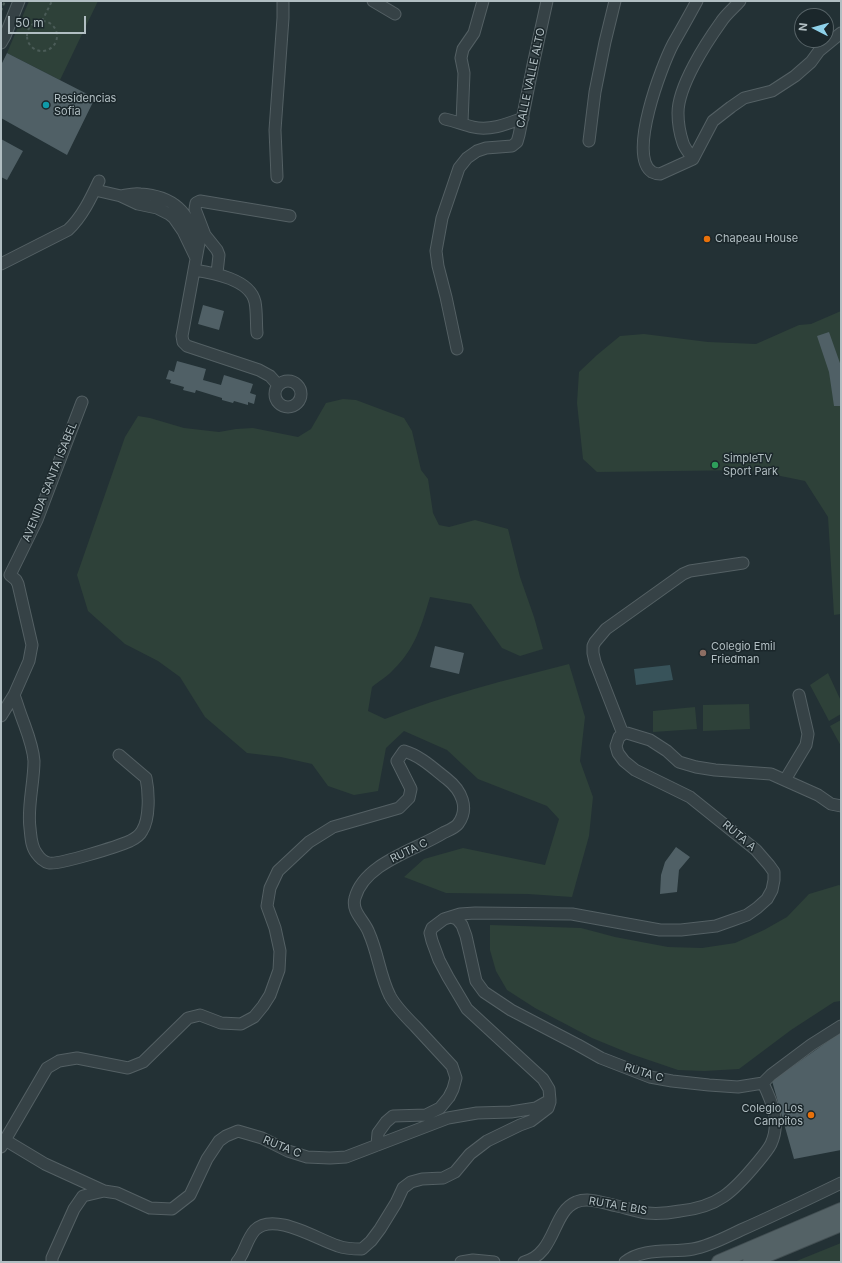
<!DOCTYPE html>
<html>
<head>
<meta charset="utf-8">
<style>
	body { margin:0 }
	#map { position:relative; width:842px; height:1263px; overflow:hidden; background:#233135; font-family:Inter,sans-serif }
	canvas { display:block }
	.frame { position:absolute; inset:0; border:2px solid #b1bec2; pointer-events:none }
	.north { position:absolute; left:794px; top:8px; width:40px; height:40px; box-sizing:border-box; background:#1b272b; border:1px solid #576367; border-radius:50%; rotate:276deg; font-size:11px; font-weight:700; line-height:16px; text-align:center; color:#b1bec2 }
	.north::after { content:''; display:block; margin:auto; width:14px; height:18px; background:#8ed1ea; clip-path:polygon(50% 0,100% 100%,50% 72%,0 100%) }
	.scale { position:absolute; left:8px; top:16px; width:78px; height:18px; box-sizing:border-box; border:2px solid #b1bec2; border-top:0; padding-left:5px; font-size:12px; line-height:14px; white-space:nowrap; color:#b1bec2; -webkit-text-stroke:3px #1b272b; paint-order:stroke }
</style>
</head>
<body>
<div id="map">
<canvas width="842" height="1263"></canvas>
<div class="frame"></div>
<div class="north">N</div>
<div class="scale">50 m</div>
</div>
<script>
const ctx = document.querySelector('canvas').getContext('2d');
ctx.lineJoin = 'round';
function fill(path, color) { ctx.fillStyle = color; ctx.fill(path, 'evenodd'); }
function stroke(path, color, width, dash) { ctx.strokeStyle = color; ctx.lineWidth = width; ctx.lineCap = dash ? 'butt' : 'round'; ctx.setLineDash(dash || []); ctx.stroke(path); }
function write(font, color, halo, rows, align = 'center') {
  ctx.font = font + ' Inter,sans-serif'; ctx.lineWidth = 3; ctx.setLineDash([]); ctx.textBaseline = 'middle'; ctx.strokeStyle = halo; ctx.fillStyle = color; for (const [text, x, y, turn = 0] of rows) {
    ctx.save(); ctx.translate(x, y); ctx.rotate((+turn || 0) * Math.PI / 180); ctx.textAlign = isNaN(turn) ? turn : align; if (halo) ctx.strokeText(text, 0, 0); ctx.fillText(text, 0, 0); ctx.restore();
  }
}
fill(new Path2D(`
	M29,1H98L60,80L7,53Z
	M841,311V614L834,615L828,517L805,481L751,470L597,472L583,459L577,403L579,372L597,355L620,336L644,334L708,342L756,344L799,325L811,324Z
	M343,399L356,400L404,418L412,431L421,470L428,479L433,513L439,525L449,527L475,520L508,529L520,577L534,617L543,649L520,656L502,648L471,604L430,597C422,624 415,649 394,669C388,676 379,681 372,687L368,711L385,719C444,695 507,680 569,664L585,717L580,761L593,797L589,836L572,897L528,894L446,893L404,877L424,859L463,848L545,865L559,819L547,806L478,779L447,750L404,731L386,748L378,791L354,795L328,786L312,764L281,757L247,753L205,717L180,677L158,661L125,644L88,611L77,575L125,437L138,416L150,418L184,428L219,432L236,429L253,428L298,437L311,429L326,403Z
	M828,673L841,701V714L829,721L810,685Z
	M749,704L750,729L703,731V705Z
	M695,707L697,729L653,732V711Z
	M841,720V746L830,726Z
	M839,885L841,886V1001L834,1002L791,1030L739,1069L704,1071L678,1070L631,1054L592,1038L535,1008L507,990L496,971L490,950V925L581,928L615,937L668,947L702,948L735,943L764,930L787,917L809,894Z
	M841,1243V1262H794Z`), '#2e4139');
fill(new Path2D(`
	M670,665L673,680L636,685L634,669Z`), '#38535a');
fill(new Path2D(`
	M7,53L95,98L67,155L1,118V65Z
	M1,139L23,151L7,180L1,177Z
	M203,305L224,311L219,330L198,324Z
	M829,332L841,366V406H834L829,372L817,336Z
	M177,361L206,369L203,380L221,385L224,375L253,384L250,393L256,395L254,404L248,402V405L234,401L233,403L222,400V398L196,390L195,393L183,390L184,387L170,383L171,380L166,379L169,370L174,372Z
	M435,646L464,653L459,674L430,667Z
	M676,847L690,857L679,870L677,892L660,894L661,875L665,862Z
	M841,1032V1150L794,1159L772,1081Z`), '#506066');
const minor = new Path2D(`
	M373,1L395,14
	M697,1C689,16 681,30 673,44C662,65 627,156 652,172C654,173 658,174 660,174L693,159L713,121L731,107L744,98L772,91L795,76L811,62L819,51L841,33
	M1,43L5,36L19,1
	M445,119C455,121 464,125 473,127C490,131 507,124 523,118
	M462,123L464,73L461,58L463,49L474,33L483,1
	M589,141L595,92L605,42L615,1
	M693,159C690,154 685,149 683,143C680,134 678,122 678,113C678,86 706,43 721,22C726,14 734,8 740,1
	M277,177L275,130L283,18V1
	M95,190L121,196L138,204L157,208L169,214L174,218L183,231L196,258
	M121,196C127,195 134,193 140,194C174,196 188,212 199,243L182,336L183,342L187,346L259,370L270,376L278,385
	M1,264L68,230C82,217 91,198 99,181
	M194,270C213,273 250,279 255,302C257,312 256,323 257,333
	M217,273L219,255L217,250L205,235L195,209L196,203L200,201L290,216
	M457,349L446,297L438,266L436,251L442,218L459,168L467,158L477,151L486,148L512,146L517,142L519,135L533,65L547,1
	M275 394a13 13 0 1 1 26 0a13 13 0 1 1-26 0Z
	M10,575L37,520L82,402
	M14,695C17,703 19,710 22,718C27,732 33,746 34,761C34,783 27,808 30,828C31,837 31,847 37,854C39,857 44,862 49,863C59,865 119,846 130,841C134,839 140,835 142,831C150,819 149,792 146,778L119,755
	M1,716L14,695L29,661L32,645L18,584L16,580L10,575
	M623,734L595,662L593,653V646L595,642L606,629L683,574L690,571L743,563
	M785,780L806,745L808,734L799,695
	M451,917L457,919L462,925L466,936L476,981L484,992L511,1010L578,1045L601,1058L650,1077L672,1081L709,1085L738,1087L763,1083L771,1075L811,1045L841,1026
	M5,1140L45,1164L104,1191L117,1193L150,1208L172,1209L190,1195L207,1159L219,1141L226,1136L238,1131L262,1138L288,1151L307,1157L330,1158L346,1157L448,1118L477,1113L511,1112L536,1108L550,1100L549,1089L543,1079L467,1009L448,977L439,960L432,941L430,933L432,928L444,919L460,914L475,913L572,914L660,930H681L716,926L733,920L747,915L757,908L767,899L772,890L774,880V872L769,865L756,850L690,797L635,770L624,761L618,753L616,746L619,737L623,734L627,733L650,740L667,751L679,762L696,767L715,770L771,774L818,795L831,804L841,806
	M1,1147L47,1068L59,1061L77,1058L128,1068L143,1062L188,1018L200,1015L221,1023L241,1024L254,1017L263,1006L270,995L279,970L280,951L275,928L267,906L270,888L278,871L309,842L333,827L399,808L409,798L411,789L397,761L404,751C421,756 434,769 447,779C461,790 470,808 458,824C455,828 447,831 443,833C416,850 364,863 355,898C351,912 365,921 369,933C378,953 380,976 390,996C396,1007 406,1017 415,1026C428,1040 440,1053 452,1066L456,1078L453,1089L449,1097L440,1108L426,1115L393,1116L386,1122L378,1133L377,1145
	M52,1262V1258L74,1209L83,1196L104,1191
	M237,1262C245,1253 246,1240 255,1230C274,1211 318,1240 338,1246C346,1249 354,1249 362,1249L371,1241L380,1229L396,1203L403,1188L411,1182L422,1179L443,1178L455,1172L470,1154L487,1141L520,1125L531,1121L548,1108L550,1102
	M461,1262L473,1260L494,1262
	M524,1262C556,1254 552,1212 576,1202C589,1197 603,1203 617,1206C627,1208 637,1212 647,1213C657,1214 669,1213 680,1211C718,1207 733,1192 757,1163C762,1157 768,1150 771,1144C781,1122 772,1102 763,1083
	M625,1262C643,1247 671,1253 693,1249C710,1246 726,1237 741,1230C775,1215 808,1199 841,1183`);
const major = new Path2D(`
	M719,1262L841,1210
	M750,1262L841,1224`);
stroke(minor, '#546064', 13);
stroke(major, '#424e52', 16);
stroke(new Path2D(`
	M1,11L5,1
	M27 36a15 15 0 1 1 30 0a15 15 0 1 1-30 0Z
	M42,21L52,1`), '#4b5c58', 2, [3, 3]);
stroke(minor, '#364246', 11);
stroke(major, '#546266', 14);
for (const [x, y, r, color] of [
	[46,105,4,"#0f9aa8"],
	[707,239,4,"#e8710a"],
	[715,465,4,"#2e9e5b"],
	[703,653,4,"#8d6e63"],
	[811,1115,4,"#e8710a"]
]) { const dot = new Path2D(); dot.arc(x, y, r, 0, 2 * Math.PI); ctx.fillStyle = color; ctx.fill(dot); stroke(dot, '#1b272b', 1.5); }
write('11px', '#b1bec2', '#1b272b', [
	["CALLE VALLE ALTO",531,78,-78],
	["AVENIDA SANTA ISABEL",50,482,-68],
	["RUTA A",739,836,40],
	["RUTA C",409,851,-26],
	["RUTA C",644,1073,17],
	["RUTA C",282,1147,22],
	["RUTA E BIS",618,1206,10]
]);
write('11px', '#b1bec2', '#1b272b', [
	["Residencias",54,99],
	["Sofia",54,112],
	["Chapeau House",715,239],
	["SimpleTV",723,459],
	["Sport Park",723,472],
	["Colegio Emil",711,647],
	["Friedman",711,660],
	["Colegio Los",803,1109,"right"],
	["Campitos",803,1122,"right"]
], 'left');
</script>
</body>
</html>
